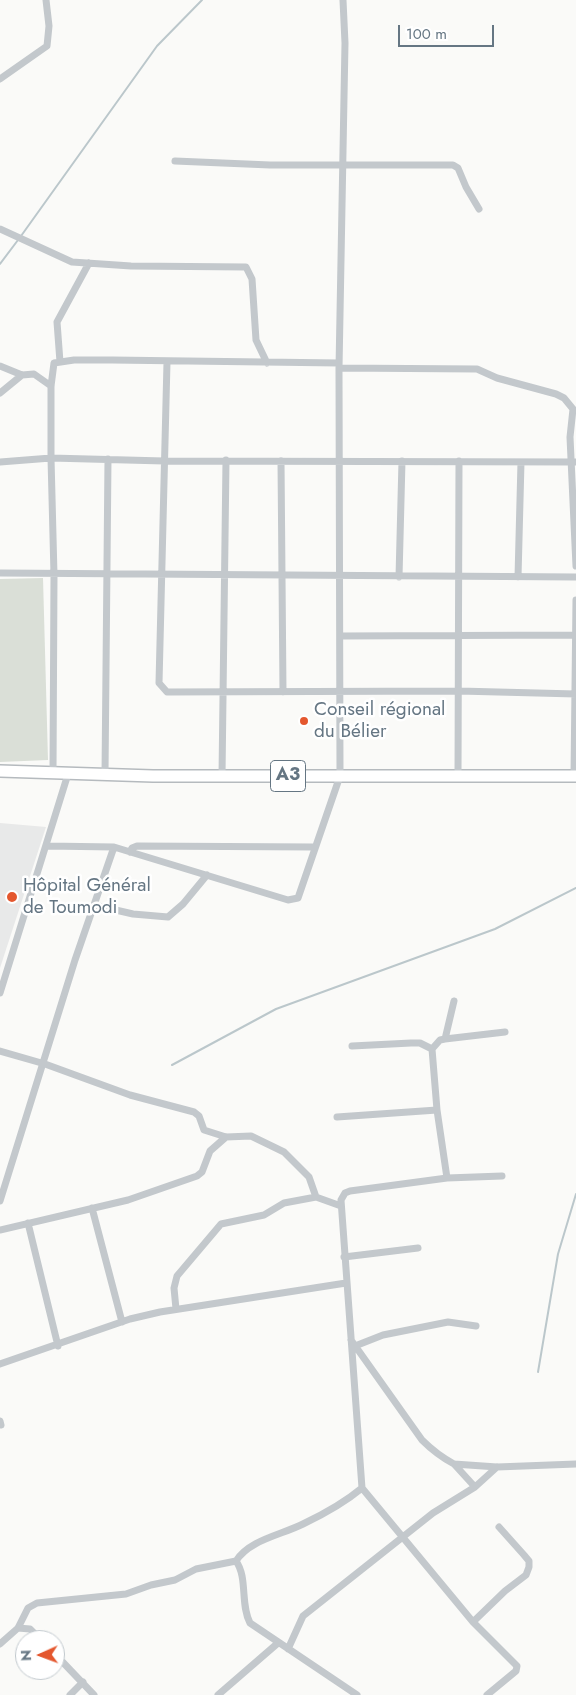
<!DOCTYPE html>
<html>
<head>
<meta charset="utf-8">
<style>
	body { margin:0 }
	#map { position:relative; width:576px; height:1695px; overflow:hidden; background:#fafaf8; font-family:Jost,sans-serif }
	canvas { display:block }
	.north { position:absolute; left:15px; top:1630px; width:50px; height:50px; box-sizing:border-box; background:#fff; border:1px solid #c1c8cd; border-radius:50%; rotate:268deg; font-size:14px; font-weight:700; line-height:20px; text-align:center; color:#657683 }
	.north::after { content:''; display:block; margin:auto; width:18px; height:22px; background:#e4572e; clip-path:polygon(50% 0,100% 100%,50% 72%,0 100%) }
	.scale { position:absolute; left:398px; top:25px; width:96px; height:22px; box-sizing:border-box; border:2px solid #657683; border-top:0; padding-left:6px; font-size:15px; line-height:18px; white-space:nowrap; color:#657683; -webkit-text-stroke:4px #fff; paint-order:stroke }
</style>
</head>
<body>
<div id="map">
<canvas width="576" height="1695"></canvas>
<div class="north">N</div>
<div class="scale">100 m</div>
</div>
<script>
const ctx = document.querySelector('canvas').getContext('2d');
ctx.lineJoin = 'round';
function fill(path, color) { ctx.fillStyle = color; ctx.fill(path, 'evenodd'); }
function stroke(path, color, width, dash) { ctx.strokeStyle = color; ctx.lineWidth = width; ctx.lineCap = dash ? 'butt' : 'round'; ctx.setLineDash(dash || []); ctx.stroke(path); }
function write(font, color, halo, rows, align = 'center') {
  ctx.font = font + ' Jost,sans-serif'; ctx.lineWidth = 5; ctx.setLineDash([]); ctx.textBaseline = 'middle'; ctx.strokeStyle = halo; ctx.fillStyle = color; for (const [text, x, y, turn = 0] of rows) {
    ctx.save(); ctx.translate(x, y); ctx.rotate((+turn || 0) * Math.PI / 180); ctx.textAlign = isNaN(turn) ? turn : align; if (halo) ctx.strokeText(text, 0, 0); ctx.fillText(text, 0, 0); ctx.restore();
  }
}
fill(new Path2D(`
	M0,823L46,827L0,968Z`), '#e8e9e9');
fill(new Path2D(`
	M43,578L48,760L0,762V579Z`), '#dadfd7');
stroke(new Path2D(`
	M21,236L157,46L202,0
	M0,264L18,240
	M172,1065L276,1009L495,929L576,888
	M538,1372L558,1254L576,1194`), '#bbc7cb', 2);
const primary = new Path2D(`
	M0,771L153,776H576`);
stroke(primary, '#b5babe', 14);
stroke(new Path2D(`
	M0,79L47,46L49,26L46,0
	M175,161L270,165H453L458,168L466,187L479,209
	M0,229L72,262L131,266L246,267L252,279L256,340L267,363
	M60,362L57,322L89,263
	M167,362L159,683L167,692L459,691L576,694
	M0,366L22,375L34,374L51,386
	M339,368L477,369L497,378L556,394L564,398L573,409L570,437L576,566
	M0,393L22,375
	M281,461L283,692
	M0,462L51,458L164,461L576,462
	M0,573L576,577
	M399,577L402,461
	M518,577L521,462
	M340,636L576,635
	M53,772L54,575L51,458V386L54,363L74,360H112L339,363
	M105,774L108,459
	M458,775L459,461
	M222,776L226,460
	M574,776L576,600
	M47,846L114,847L288,900L298,898L340,776L339,368L345,43L343,0
	M130,852L132,848L137,846L314,847
	M94,905L133,914L168,917L183,904L207,875
	M0,993L68,774
	M445,1039L454,1001
	M352,1046L411,1043H420L432,1049
	M0,1051L45,1064L130,1095L194,1112L199,1116L204,1130L226,1137L251,1136L284,1152L309,1177L316,1197L341,1206
	M337,1117L437,1110
	M447,1178L437,1110L432,1049L440,1040L445,1039L505,1032
	M0,1201L75,960L114,847
	M92,1208L122,1322
	M28,1223L58,1346
	M0,1230L128,1200L197,1176L202,1172L210,1151L226,1137
	M344,1257L418,1248
	M176,1309L174,1288L177,1276L221,1224L264,1215L284,1203L316,1197
	M351,1340L422,1440C432,1450 441,1457 454,1464L497,1467L576,1464
	M355,1346L383,1335L448,1322L476,1326
	M0,1364L130,1319L160,1312L346,1283
	M0,1421L1,1425
	M454,1464L475,1487
	M236,1561C249,1540 281,1535 303,1524C324,1514 344,1503 362,1488
	M473,1622L505,1591L526,1575L529,1567V1561L524,1555L499,1527
	M18,1628L30,1629L41,1640
	M0,1644L18,1628L28,1608L37,1603L126,1594L151,1585L175,1580L196,1569L236,1561C248,1578 240,1604 250,1623L357,1695
	M288,1649L303,1616L433,1513L475,1487L497,1467
	M55,1654L94,1695
	M70,1695L83,1682
	M218,1695L278,1643
	M487,1695L516,1671L517,1666L473,1622L362,1488L341,1200L345,1193L350,1191L447,1178L502,1176`), '#c3c8cc', 7);
stroke(primary, '#fff', 11);
for (const [x, y, r, color] of [
	[304,721,5,"#e4572e"],
	[12,897,6,"#e4572e"]
]) { const dot = new Path2D(); dot.arc(x, y, r, 0, 2 * Math.PI); ctx.fillStyle = color; ctx.fill(dot); stroke(dot, '#fff', 2); }
for (const [x, y, w] of [
	[288,776,35]
]) { const box = new Path2D(); box.roundRect(x - w / 2, y - 15.5, w, 31, 4); ctx.fillStyle = '#fff'; ctx.fill(box); stroke(box, '#657683', 1); }
write('bold 18px', '#657683', null, [
	["A3",288,776]
]);
write('19px', '#657683', '#fff', [
	["Conseil régional",314,710],
	["du Bélier",314,732],
	["Hôpital Général",23,886],
	["de Toumodi",23,908]
], 'left');
</script>
</body>
</html>
